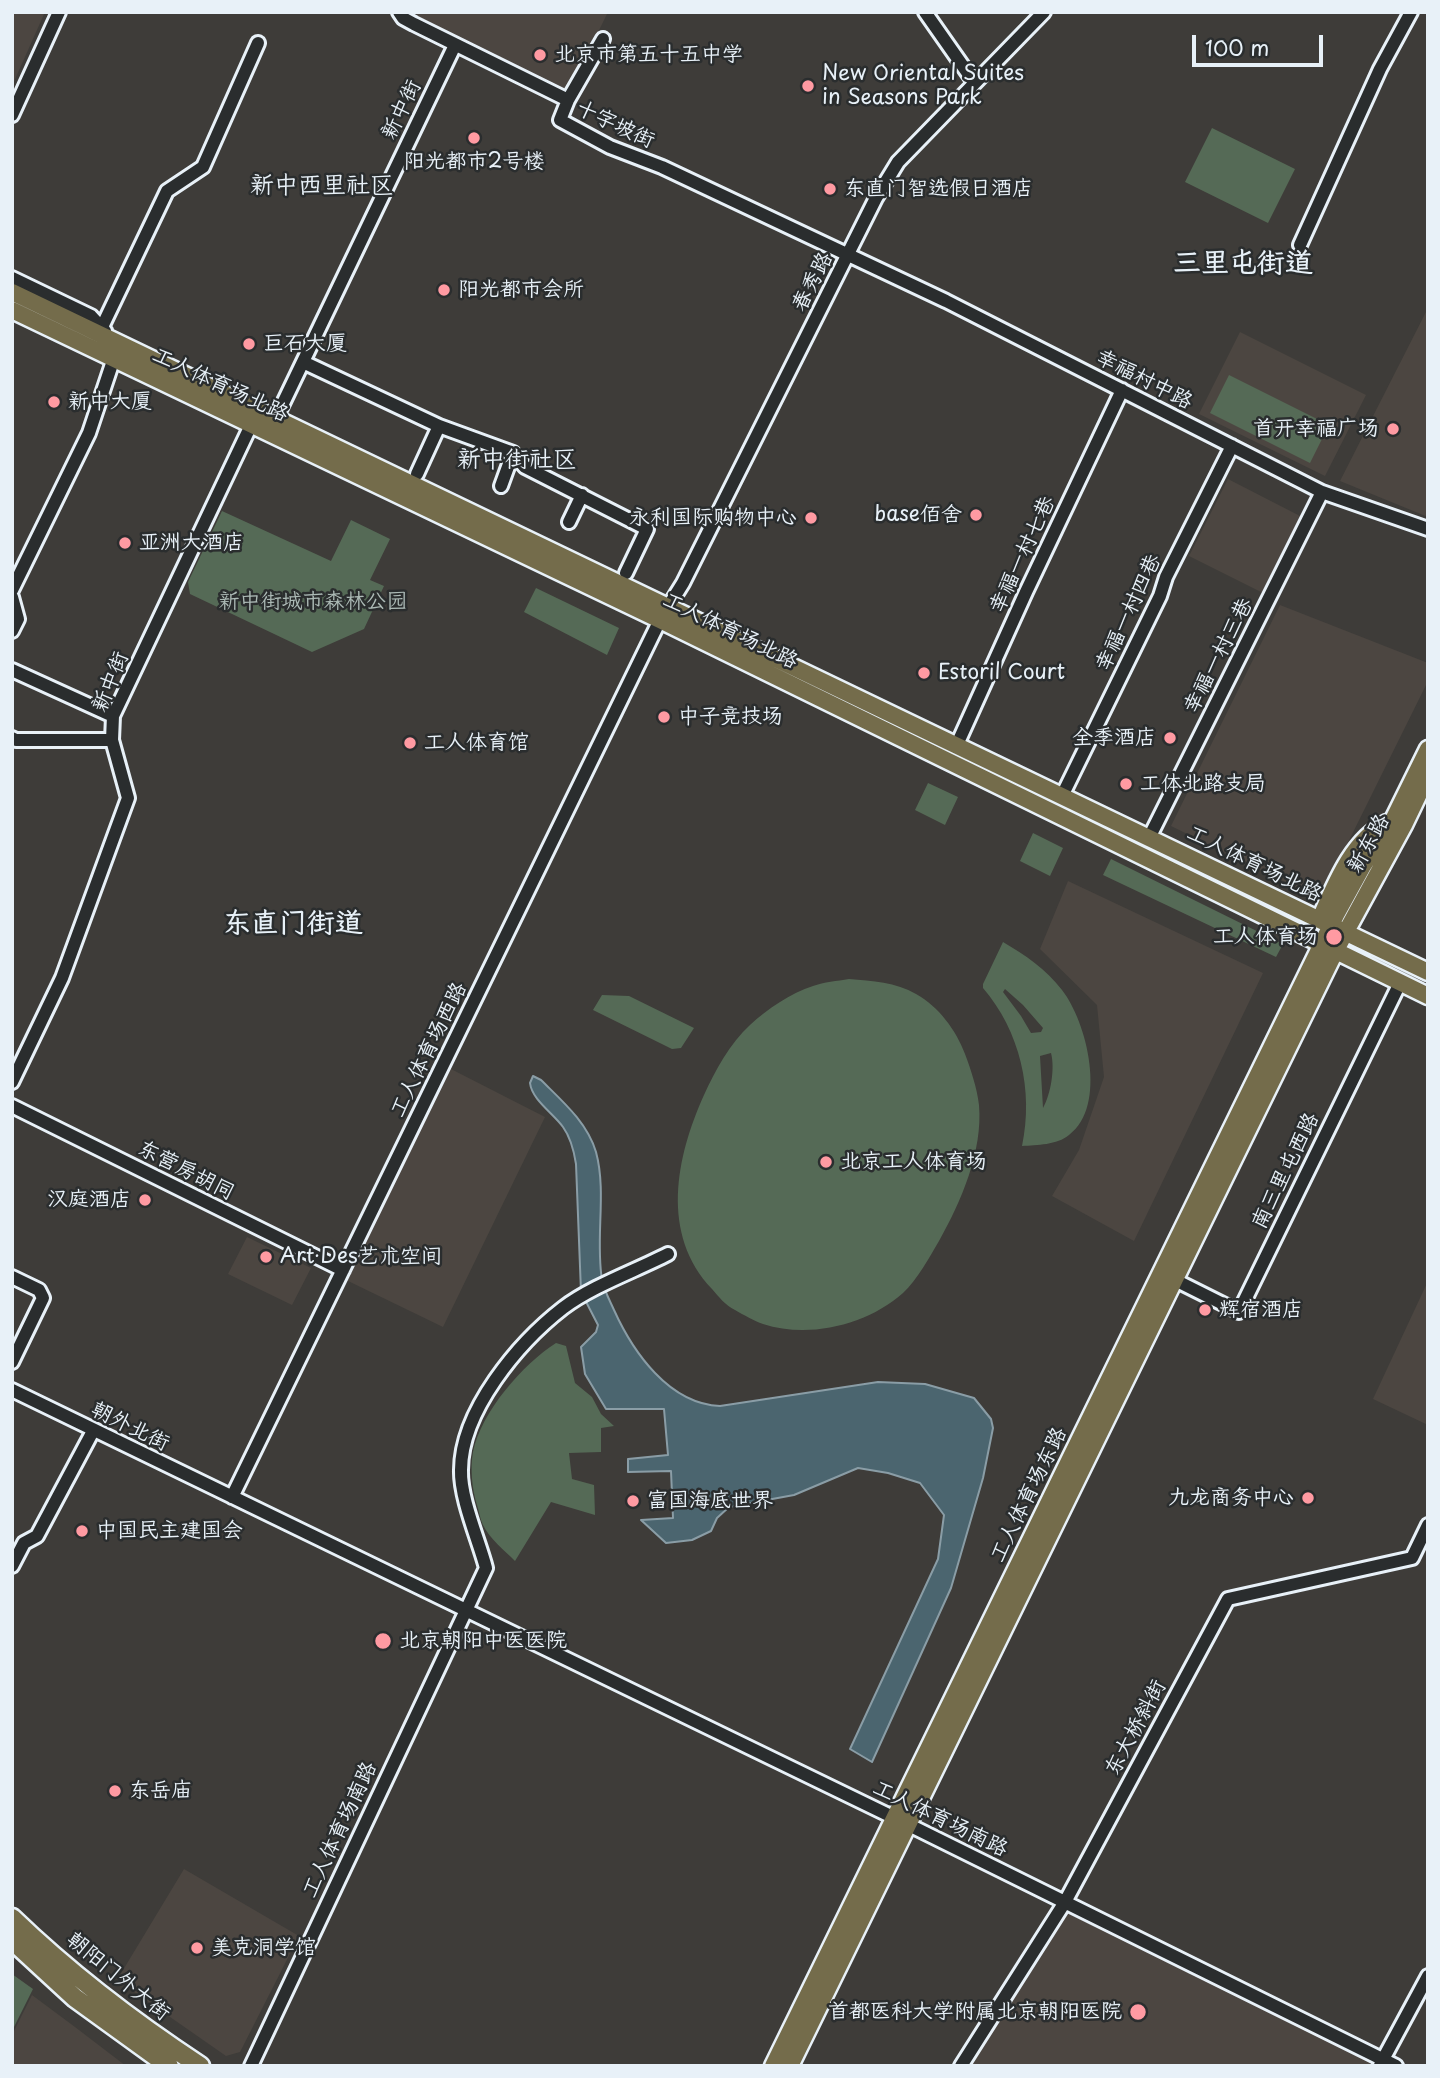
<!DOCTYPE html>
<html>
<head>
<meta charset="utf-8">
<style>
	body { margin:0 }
	#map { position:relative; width:1440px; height:2078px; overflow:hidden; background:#3e3c39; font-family:"Playpen Sans",sans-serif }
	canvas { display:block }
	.frame { position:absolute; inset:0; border:14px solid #e8f1f8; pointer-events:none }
	.scale { position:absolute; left:1192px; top:35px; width:131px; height:32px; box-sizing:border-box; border:4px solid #e8f1f8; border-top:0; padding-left:9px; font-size:21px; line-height:24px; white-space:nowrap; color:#e8f1f8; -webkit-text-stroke:5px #2a2d2e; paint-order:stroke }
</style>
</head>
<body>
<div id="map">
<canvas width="1440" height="2078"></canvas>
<div class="frame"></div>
<div class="scale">100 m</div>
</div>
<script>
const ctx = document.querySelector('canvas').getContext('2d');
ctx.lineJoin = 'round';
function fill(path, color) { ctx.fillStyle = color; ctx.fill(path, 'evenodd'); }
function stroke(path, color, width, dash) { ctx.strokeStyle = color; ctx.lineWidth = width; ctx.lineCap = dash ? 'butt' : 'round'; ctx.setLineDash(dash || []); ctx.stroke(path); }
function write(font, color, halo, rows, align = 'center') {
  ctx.font = font + ' "Playpen Sans","LXGW WenKai TC",sans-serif'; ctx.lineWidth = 5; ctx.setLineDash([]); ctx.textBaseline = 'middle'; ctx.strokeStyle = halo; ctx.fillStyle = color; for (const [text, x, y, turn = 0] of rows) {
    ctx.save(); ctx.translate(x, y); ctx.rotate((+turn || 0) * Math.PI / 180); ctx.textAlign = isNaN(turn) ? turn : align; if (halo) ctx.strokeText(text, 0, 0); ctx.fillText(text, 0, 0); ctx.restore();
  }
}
fill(new Path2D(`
	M12,12H45L12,86Z
	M416,12H608L568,93L418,16Z
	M1428,308V517L1340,481Z
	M1240,332L1366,395L1325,476L1199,414Z
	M1228,479L1302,517L1263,593L1189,556Z
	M1280,605L1428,663V681L1320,899L1171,826Z
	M1068,881L1263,973L1134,1241L1052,1196L1079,1150L1104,1077L1097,1005L1040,949Z
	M451,1069L545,1117L443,1327L346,1280Z
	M247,1237L311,1268L292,1305L228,1274Z
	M1428,1281V1425L1373,1399Z
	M184,1869L299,1936L240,2052L226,2056L117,1980Z
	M1065,1912L1376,2060L1373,2066H968Z
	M32,1995L75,2027L126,2066H12V2035Z`), '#4c4641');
fill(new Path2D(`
	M1212,128L1295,169L1268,223L1185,182Z
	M1229,375L1329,425L1310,463L1210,413Z
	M222,511L331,561L351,520L390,539L370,580L384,586L364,629L312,652L190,594L188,582Z
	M536,588L619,628L607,655L524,612Z
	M928,783L958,797L945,825L915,810Z
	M1033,833L1063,848L1050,876L1020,861Z
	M1111,859L1283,944L1276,957L1103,875Z
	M1003,942C1025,955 1046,969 1062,990C1087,1022 1108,1106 1069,1135C1057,1145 1037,1145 1022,1146C1034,1091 1020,1031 983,988V984ZM1005,989L1023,1005L1043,1028L1041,1032L1031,1033L1021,1016L1003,992ZM1051,1053C1055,1068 1051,1094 1043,1108L1040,1056Z
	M849,979C872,981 896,982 916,994C939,1007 956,1030 965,1054C971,1070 977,1088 979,1105C983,1151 961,1202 939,1241C929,1258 917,1280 903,1293C867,1325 809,1339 763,1324C754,1321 744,1315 735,1310C725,1305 719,1297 712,1289C660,1234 676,1157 704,1095C715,1071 730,1043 750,1025C767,1009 791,993 813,986C824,982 837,981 849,979Z
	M602,995L629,996L694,1028L681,1048L672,1049L593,1010Z
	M556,1343L566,1346L575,1383L592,1397L601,1414L614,1426L601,1428V1452L569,1453L572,1479L594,1485L595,1515L551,1502L515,1561C505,1551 489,1538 483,1525C480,1519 479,1511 477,1505C472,1489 470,1468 473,1452C481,1412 523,1364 556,1343Z
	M12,1974L33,1989L12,2031Z`), '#556a56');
const water = new Path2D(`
	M533,1076L541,1080C562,1101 587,1122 596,1152C607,1193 595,1238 602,1280C604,1290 610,1301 614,1310C633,1352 669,1404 720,1406L878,1382L925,1384L974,1398L991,1419L993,1428L983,1478L951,1588L872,1762L850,1749L938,1559L944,1515L920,1483L888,1473L858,1468L794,1495L729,1507L717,1518L711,1531L692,1540L666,1543L641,1520L673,1518L671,1471L628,1472V1459L668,1455L664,1409H606L585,1374L581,1347L596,1332L598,1325L581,1292L576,1164C574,1151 571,1138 563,1127C553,1113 532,1100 530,1083Z`);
fill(water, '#4b656f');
stroke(water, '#8a9da6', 2);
const minor = new Path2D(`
	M399,12L403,18L414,24L568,100
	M925,12L974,82
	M603,39L568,100L560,120L610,147L662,167L946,301L1322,492L1428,529
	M12,115L59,12
	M1300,245L1380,69L1411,12
	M12,278L91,316L105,331
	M102,327L167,191L203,167L258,43
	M303,362L439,426
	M276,418L455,45
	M417,474L439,426L513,453L525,467L647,529L626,573
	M501,486L513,453
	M569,522L582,495
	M12,590L89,433L114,358
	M12,597L18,619L12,631
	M12,670L113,716
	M12,738L16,740H112
	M960,738L1026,592L1122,390
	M1062,796L1160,596L1166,577L1232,446
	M1149,838L1322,492
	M12,1082L62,978L128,798L112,740L113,716L252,423
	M12,1106L343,1270
	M12,1277L39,1290L43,1298L12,1362
	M1175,1280L1239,1312L1400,983
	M12,1390L907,1824L1396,2066
	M232,1497L660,620L683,583L876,198L898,162L1044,12
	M12,1566L24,1543L37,1536L93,1431
	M1380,2065L1428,1976
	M251,2066L486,1568C479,1541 460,1498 461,1470C461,1411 518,1343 563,1308C592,1286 635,1271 668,1254
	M961,2066L1065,1902L1228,1599L1412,1558L1428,1525`);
const major = new Path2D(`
	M12,292L1428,972
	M12,310L660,620L1428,996
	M1320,919C1335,885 1352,840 1387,823
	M773,2066L1336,915L1363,866L1393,820L1428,749
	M790,2066L1336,950L1404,825L1428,775`);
const highway = new Path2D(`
	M12,1918C70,1974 133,2022 200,2066
	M12,1940L75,1998L169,2066`);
stroke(minor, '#e8f1f8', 18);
stroke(major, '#e8f1f8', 21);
stroke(highway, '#e8f1f8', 23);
stroke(minor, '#2a2d2e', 12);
stroke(major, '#746c4b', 16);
stroke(highway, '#746c4b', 18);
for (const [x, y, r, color] of [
	[540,55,7,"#ff9aa2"],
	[808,86,7,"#ff9aa2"],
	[474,138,7,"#ff9aa2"],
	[830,189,7,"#ff9aa2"],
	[444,290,7,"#ff9aa2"],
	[249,344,7,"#ff9aa2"],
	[54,402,7,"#ff9aa2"],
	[1393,429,7,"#ff9aa2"],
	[976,515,7,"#ff9aa2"],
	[811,518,7,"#ff9aa2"],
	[125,543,7,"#ff9aa2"],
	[924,673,7,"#ff9aa2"],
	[664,717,7,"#ff9aa2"],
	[1170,738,7,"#ff9aa2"],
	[410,743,7,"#ff9aa2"],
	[1126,784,7,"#ff9aa2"],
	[1334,937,9,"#ff9aa2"],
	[826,1162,7,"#ff9aa2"],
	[145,1200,7,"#ff9aa2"],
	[266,1257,7,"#ff9aa2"],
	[1205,1310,7,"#ff9aa2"],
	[1308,1498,7,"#ff9aa2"],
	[633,1501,7,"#ff9aa2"],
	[82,1531,7,"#ff9aa2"],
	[383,1641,9,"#ff9aa2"],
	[115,1791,7,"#ff9aa2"],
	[197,1948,7,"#ff9aa2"],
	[1138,2012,9,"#ff9aa2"]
]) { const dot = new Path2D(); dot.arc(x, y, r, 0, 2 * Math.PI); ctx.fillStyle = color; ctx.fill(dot); stroke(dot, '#2a2d2e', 2.5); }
write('21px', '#e8f1f8', '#2a2d2e', [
	["北京市第五十五中学",554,55],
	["New Oriental Suites",822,74],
	["in Seasons Park",822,98],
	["阳光都市2号楼",474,162,"center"],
	["东直门智选假日酒店",844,189],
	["阳光都市会所",458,290],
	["巨石大厦",263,344],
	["新中大厦",68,402],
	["首开幸福广场",1379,429,"right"],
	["base佰舍",962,515,"right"],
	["永利国际购物中心",797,518,"right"],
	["亚洲大酒店",139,543],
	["Estoril Court",938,673],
	["中子竞技场",678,717],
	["全季酒店",1156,738,"right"],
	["工人体育馆",424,743],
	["工体北路支局",1140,784],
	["工人体育场",1318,937,"right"],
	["北京工人体育场",840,1162],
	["汉庭酒店",131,1200,"right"],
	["Art·Des艺术空间",280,1257],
	["辉宿酒店",1219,1310],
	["九龙商务中心",1294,1498,"right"],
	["富国海底世界",647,1501],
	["中国民主建国会",96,1531],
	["北京朝阳中医医院",399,1641],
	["东岳庙",129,1791],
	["美克洞学馆",211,1948],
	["首都医科大学附属北京朝阳医院",1122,2012,"right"]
], 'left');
write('21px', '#e8f1f8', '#2a2d2e', [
	["新中街",402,110,-64],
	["十字坡街",615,125,25],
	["春秀路",813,282,-63],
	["幸福村中路",1144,380,27],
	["工人体育场北路",220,385,25],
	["幸福一村七巷",1023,555,-65],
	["幸福一村四巷",1129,613,-65],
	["工人体育场北路",730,631,26],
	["幸福一村三巷",1219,656,-63],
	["新中街",111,682,-68],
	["新东路",1369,844,-61],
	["工人体育场北路",1254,864,26],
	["工人体育场西路",429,1050,-64],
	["东营房胡同",186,1171,27],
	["南三里屯西路",1286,1171,-64],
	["朝外北街",130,1427,26],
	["工人体育场东路",1029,1495,-64],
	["东大桥斜街",1136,1728,-62],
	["工人体育场南路",940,1819,26],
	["工人体育场南路",340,1830,-65],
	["朝阳门外大街",118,1977,39]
]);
write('21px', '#adbbb7', '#2a2d2e', [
	["新中街城市森林公园",313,602]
]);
write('24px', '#e8f1f8', '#2a2d2e', [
	["新中西里社区",322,186],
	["新中街社区",517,460]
]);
write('bold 28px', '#e8f1f8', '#2a2d2e', [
	["三里屯街道",1243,264],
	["东直门街道",293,924]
]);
</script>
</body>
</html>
